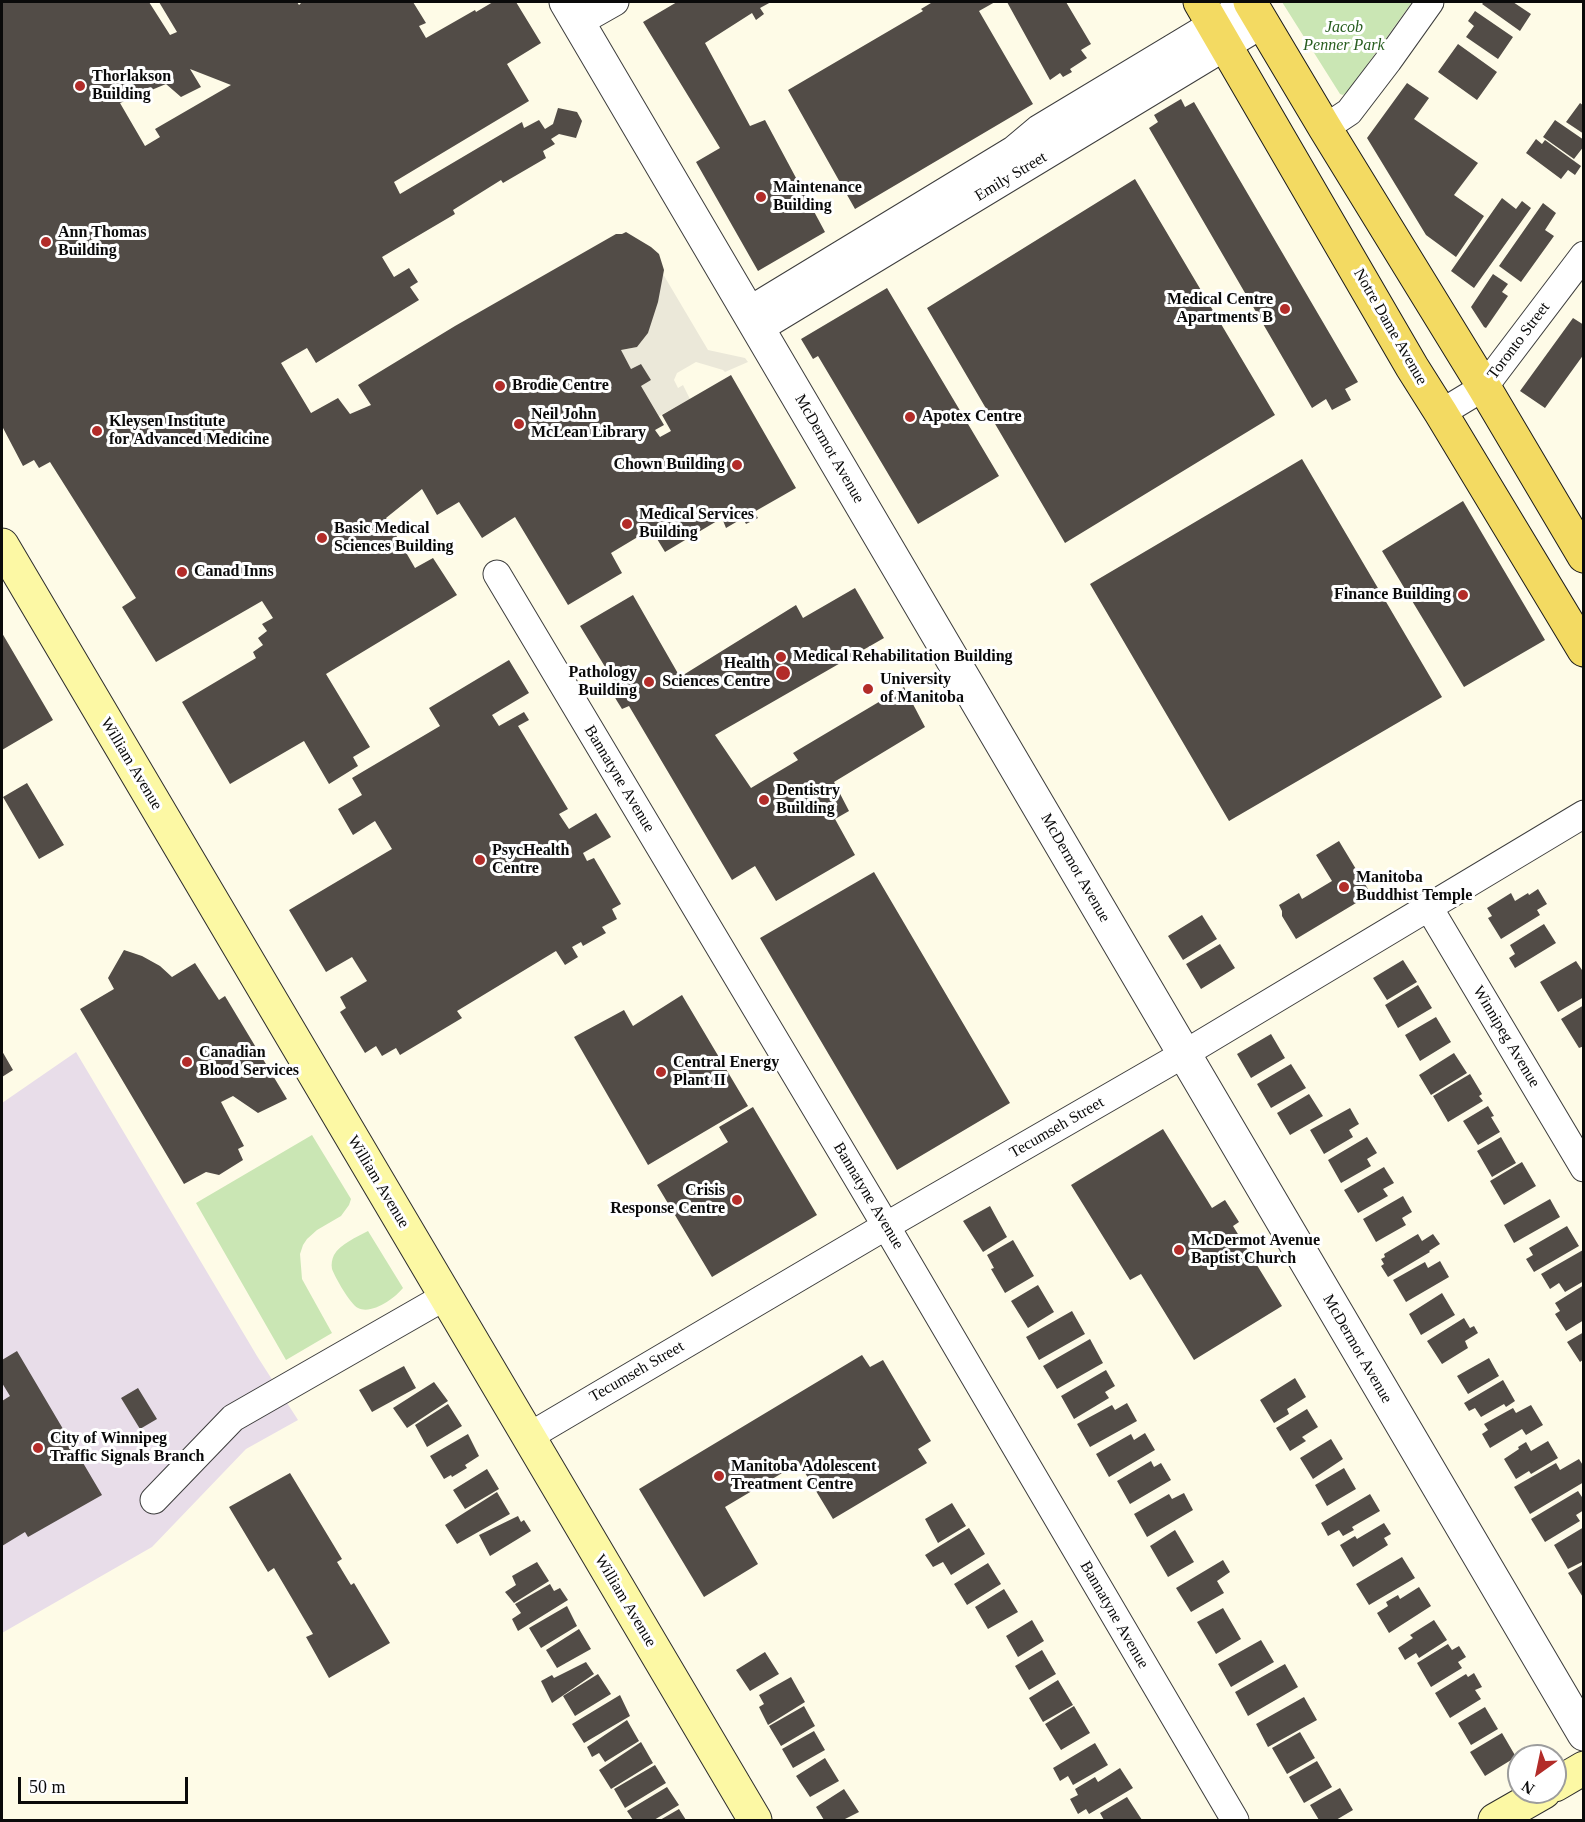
<!DOCTYPE html>
<html>
<head>
<meta charset="utf-8">
<style>
	body { margin:0 }
	#map { position:relative; width:1585px; height:1822px; overflow:hidden; background:#fefbe7; font-family:"Times New Roman",serif }
	canvas { display:block }
	.frame { position:absolute; inset:0; border:3px solid #0a0a0a; pointer-events:none }
	.north { position:absolute; left:1507px; top:1744px; width:60px; height:60px; box-sizing:border-box; background:#fff; border:2px solid #9d9d9d; border-radius:50%; rotate:213deg; font-size:16px; font-weight:700; line-height:24px; text-align:center; color:#0a0a0a }
	.north::after { content:''; display:block; margin:auto; width:21px; height:27px; background:#b22c29; clip-path:polygon(50% 0,100% 100%,50% 72%,0 100%) }
	.scale { position:absolute; left:18px; top:1777px; width:170px; height:27px; box-sizing:border-box; border:3px solid #0a0a0a; border-top:0; padding-left:8px; font-size:18px; line-height:21px; white-space:nowrap; color:#0a0a0a; -webkit-text-stroke:4px #fff; paint-order:stroke }
</style>
</head>
<body>
<div id="map">
<canvas width="1585" height="1822"></canvas>
<div class="frame"></div>
<div class="north">N</div>
<div class="scale">50 m</div>
</div>
<script>
const ctx = document.querySelector('canvas').getContext('2d');
ctx.lineJoin = 'round';
function fill(path, color) { ctx.fillStyle = color; ctx.fill(path, 'evenodd'); }
function stroke(path, color, width, dash) { ctx.strokeStyle = color; ctx.lineWidth = width; ctx.lineCap = dash ? 'butt' : 'round'; ctx.setLineDash(dash || []); ctx.stroke(path); }
function write(font, color, halo, rows, align = 'center') {
  ctx.font = font + ' "Times New Roman",serif'; ctx.lineWidth = 6; ctx.setLineDash([]); ctx.textBaseline = 'middle'; ctx.strokeStyle = halo; ctx.fillStyle = color; for (const [text, x, y, turn = 0] of rows) {
    ctx.save(); ctx.translate(x, y); ctx.rotate((+turn || 0) * Math.PI / 180); ctx.textAlign = isNaN(turn) ? turn : align; if (halo) ctx.strokeText(text, 0, 0); ctx.fillText(text, 0, 0); ctx.restore();
  }
}
fill(new Path2D(`
	M76,1052L257,1356L298,1420L246,1449L152,1547L2,1633V1103Z`), '#e8dde9');
fill(new Path2D(`
	M1282,2H1412L1349,90L1343,95L1340,94Z
	M312,1135L351,1199L349,1205L341,1216L317,1230L307,1239L303,1245L300,1254L302,1279L332,1333L286,1360L196,1203Z
	M368,1231L403,1288C395,1298 372,1315 358,1308C350,1304 335,1277 332,1269C331,1264 332,1259 334,1255C340,1244 357,1237 368,1231Z`), '#cae6b4');
fill(new Path2D(`
	M663,274L708,350L745,358L748,362L725,372L723,370L696,362L677,373L674,380L678,388L683,385L690,399L659,416L641,386L651,380L641,364L631,369L621,350L637,347L648,333Z`), '#ebe8d9');
fill(new Path2D(`
	M2,2H149L170,35L177,32L159,2H297L299,5L302,2H413L426,23L419,26L426,38L475,10L476,12L493,2H516L541,43L507,64L529,101L394,182L400,194L522,122L524,128L539,120L545,129L553,124L558,108L577,112L582,121L576,138L559,134L551,139L555,144L543,151L546,158L503,183L501,180L453,210L455,214L382,257L394,277L409,268L418,282L410,287L419,300L316,363L307,348L281,363L311,413L338,398L350,414L371,405L358,385L455,326L616,234H622L626,232L651,247L659,254L664,270L658,302L648,333L637,347L621,350L631,369L641,364L651,380L641,386L664,425L655,430L660,437L671,431L662,415L731,375L796,488L754,512L758,518L746,524L743,518L726,528L722,518L665,552L651,529L611,553L622,573L568,605L515,517L482,538L459,502L437,515L422,489L386,518L415,568L433,558L457,595L326,674L370,747L353,757L358,766L329,784L304,741L230,784L182,702L256,658L253,652L263,645L258,638L267,631L262,624L273,618L262,601L156,662L122,607L136,598L50,462L39,468L34,460L23,466L2,426ZM190,69L231,85L155,129L160,137L145,146L120,103L166,84L181,97L201,87Z
	M677,2H771L760,8L764,14L756,20L752,13L705,43L750,126L765,120L825,232L758,271L696,162L720,148L643,22Z
	M930,2H995L979,11L1033,104L855,209L788,90L923,11L921,9L931,3Z
	M1007,2H1066L1091,44L1081,50L1087,58L1070,69L1072,72L1063,77L1060,73L1050,80Z
	M1484,2H1513L1531,14L1520,31L1482,4Z
	M1475,11L1513,37L1498,59L1466,37L1474,26L1468,21Z
	M1458,44L1497,72L1477,100L1438,72Z
	M1407,83L1429,98L1414,119L1478,163L1454,195L1484,216L1456,257L1426,235L1367,138Z
	M1181,99L1185,107L1194,102L1358,382L1345,389L1351,400L1332,410L1326,399L1312,408L1149,128L1158,122L1154,115Z
	M1580,103L1584,106V134L1566,122Z
	M1555,120L1584,140V146L1574,159L1543,137Z
	M1536,139L1542,144L1545,140L1581,166L1575,175L1568,170L1561,179L1526,153Z
	M1135,179L1275,415L1065,543L927,308Z
	M1502,198L1516,209L1522,201L1531,208L1474,288L1451,271Z
	M1543,203L1556,213L1545,230L1554,236L1521,282L1499,266Z
	M1493,274L1508,284L1502,292L1508,296L1486,328L1484,327L1471,307Z
	M887,288L999,476L918,524L818,356L813,359L801,339Z
	M1573,318L1584,325V354L1545,408L1520,391Z
	M1302,459L1442,697L1229,821L1090,584Z
	M1463,501L1545,640L1464,687L1382,551Z
	M855,588L884,638L715,735L751,788L798,760L793,753L904,687L925,727L834,782L849,811L835,819L855,855L776,901L755,866L732,880L629,706L622,709L617,701L613,694L618,688L580,626L633,595L680,677L796,605L803,618Z
	M2,633L53,720L2,750Z
	M509,660L529,693L492,715L499,726L524,712L529,720L518,726L568,809L559,814L569,829L596,813L611,837L583,853L587,861L594,858L621,904L612,909L617,919L602,927L606,933L583,946L581,942L572,947L578,957L565,965L556,951L457,1011L462,1018L400,1055L396,1048L382,1056L376,1046L365,1053L340,1012L346,1008L340,997L367,981L352,957L326,972L289,910L392,849L375,821L353,835L338,809L362,795L352,778L440,726L429,708Z
	M27,783L64,845L39,859L3,797Z
	M1339,841L1371,894L1296,939L1282,916V911L1279,905L1299,893L1302,899L1332,881L1316,855Z
	M874,872L1010,1103L897,1170L760,938Z
	M1538,889L1547,904L1537,910L1540,915L1501,939L1488,918L1492,916L1487,908L1511,893L1515,901L1528,893L1529,895Z
	M1202,915L1217,939L1183,960L1168,936Z
	M1544,924L1556,943L1515,968L1509,958L1515,954L1510,945Z
	M1220,944L1235,968L1201,989L1186,964Z
	M124,950L142,956L160,966L172,977L195,963L219,1000L225,996L287,1099L258,1113L233,1096L221,1102L244,1146L238,1149L243,1160L219,1175L206,1172L184,1184L80,1009L114,989L108,978Z
	M1403,960L1417,982L1387,1000L1373,978Z
	M1576,961L1584,973V997L1558,1012L1540,982Z
	M1418,985L1432,1008L1398,1028L1385,1005Z
	M682,995L748,1106L648,1165L574,1037L624,1010L633,1026Z
	M1584,1005V1046L1579,1048L1561,1019Z
	M1436,1017L1451,1042L1420,1061L1405,1035Z
	M1271,1034L1285,1058L1251,1078L1237,1054Z
	M2,1051L13,1070L2,1077Z
	M1454,1053L1467,1073L1431,1095L1419,1075Z
	M1291,1064L1306,1088L1271,1108L1257,1084Z
	M1470,1074L1482,1094L1479,1096L1483,1101L1448,1122L1433,1096Z
	M1309,1094L1323,1116L1290,1135L1277,1113Z
	M1488,1106L1494,1116L1491,1117L1500,1132L1478,1145L1463,1121Z
	M753,1107L817,1215L712,1277L657,1185L728,1142L719,1127Z
	M1350,1108L1359,1124L1349,1130L1353,1137L1324,1154L1310,1130Z
	M1163,1129L1212,1208L1225,1200L1239,1222L1233,1226L1282,1306L1194,1360L1141,1274L1130,1280L1071,1185Z
	M1367,1137L1377,1153L1367,1159L1371,1166L1341,1183L1328,1160Z
	M1501,1137L1516,1163L1492,1177L1477,1151Z
	M1522,1162L1536,1186L1504,1205L1490,1181Z
	M1384,1167L1394,1183L1383,1189L1388,1196L1358,1213L1344,1190Z
	M1403,1196L1412,1212L1402,1218L1406,1225L1376,1242L1363,1219Z
	M1550,1199L1560,1217L1514,1243L1504,1225Z
	M990,1206L1007,1237L983,1252L963,1221Z
	M1567,1226L1579,1246L1534,1272L1526,1259L1533,1255L1529,1248Z
	M1418,1234L1422,1241L1433,1234L1440,1244L1429,1251L1430,1252L1388,1277L1381,1266L1384,1264L1381,1259L1385,1257L1384,1254Z
	M1013,1240L1034,1276L1005,1293L991,1269L994,1268L987,1255Z
	M1583,1250L1584,1281L1565,1292L1559,1283L1550,1289L1541,1274Z
	M1440,1261L1449,1277L1406,1302L1393,1280L1425,1262L1428,1268Z
	M1038,1285L1054,1312L1028,1328L1011,1301Z
	M1584,1285V1320L1566,1331L1555,1314L1560,1311L1555,1303Z
	M1442,1293L1455,1315L1421,1335L1409,1314Z
	M1072,1311L1085,1334L1039,1360L1026,1337Z
	M1464,1318L1470,1328L1474,1326L1478,1333L1465,1341L1468,1348L1442,1364L1427,1341Z
	M1584,1332V1359L1580,1362L1567,1342Z
	M1090,1339L1103,1363L1057,1389L1043,1366Z
	M17,1351L102,1495L28,1537L25,1532L2,1546V1401L10,1396L2,1383V1360Z
	M862,1355L870,1367L883,1360L931,1441L918,1449L927,1463L833,1519L799,1463L725,1507L758,1564L704,1597L639,1489Z
	M1489,1358L1499,1376L1468,1394L1457,1376Z
	M404,1366L416,1388L372,1412L359,1390Z
	M1106,1370L1115,1386L1105,1392L1109,1398L1074,1419L1061,1396Z
	M1295,1378L1306,1397L1287,1409L1289,1414L1274,1423L1260,1400Z
	M1503,1380L1515,1401L1506,1407L1504,1404L1481,1417L1475,1408L1469,1411L1464,1403Z
	M434,1382L448,1401L407,1428L393,1408Z
	M138,1388L157,1419L140,1429L121,1398Z
	M1127,1403L1137,1421L1090,1447L1077,1424L1112,1405L1115,1410Z
	M448,1404L462,1426L427,1447L415,1425Z
	M1531,1405L1543,1425L1526,1435L1522,1429L1490,1448L1482,1434L1488,1430L1484,1424L1513,1408L1516,1413Z
	M1307,1409L1318,1427L1302,1437L1306,1441L1290,1451L1276,1428Z
	M1145,1433L1155,1450L1109,1477L1096,1454L1131,1434L1134,1440Z
	M468,1434L479,1456L465,1465L467,1468L452,1477L451,1475L444,1479L430,1456Z
	M1331,1439L1343,1459L1313,1479L1300,1458Z
	M1548,1441L1558,1458L1531,1474L1529,1471L1516,1479L1504,1459L1519,1449L1518,1447L1526,1442L1531,1451Z
	M1579,1459L1584,1467V1482L1530,1514L1514,1487L1556,1463L1560,1470Z
	M1151,1461L1154,1467L1161,1463L1171,1480L1130,1504L1117,1481Z
	M1344,1468L1356,1489L1327,1506L1315,1485Z
	M487,1469L499,1489L465,1509L453,1490Z
	M290,1473L342,1559L337,1562L351,1585L354,1583L390,1643L329,1678L306,1637L313,1634L274,1568L268,1572L229,1507Z
	M1578,1491L1584,1500V1510L1576,1515L1580,1521L1545,1542L1531,1519Z
	M497,1492L510,1514L457,1544L445,1525Z
	M1184,1493L1193,1510L1147,1537L1134,1514L1169,1494L1172,1499Z
	M1370,1494L1380,1511L1352,1527L1354,1530L1343,1536L1339,1530L1328,1536L1321,1523Z
	M952,1503L966,1526L938,1543L925,1519Z
	M518,1516L521,1522L524,1520L531,1531L490,1556L479,1535Z
	M1384,1523L1391,1534L1384,1538L1388,1545L1353,1567L1340,1545L1355,1536L1357,1539Z
	M1584,1527V1561L1568,1569L1554,1545Z
	M969,1528L985,1554L951,1575L943,1562L933,1567L925,1555Z
	M1175,1530L1194,1562L1168,1577L1150,1546Z
	M1402,1557L1415,1578L1369,1605L1356,1584Z
	M1223,1560L1230,1572L1217,1581L1224,1593L1191,1612L1176,1588Z
	M537,1562L549,1581L514,1603L505,1592L516,1585L512,1576Z
	M988,1563L1001,1584L967,1605L954,1584Z
	M1584,1564V1599L1568,1573Z
	M550,1584L554,1591L560,1588L568,1600L518,1631L512,1619L521,1613L515,1604Z
	M1419,1587L1431,1606L1389,1633L1377,1613L1388,1606L1386,1602L1398,1595L1400,1599Z
	M1004,1589L1018,1612L988,1629L975,1607Z
	M567,1606L577,1626L541,1648L529,1628Z
	M1223,1608L1241,1639L1216,1654L1197,1622Z
	M1032,1620L1044,1641L1018,1657L1006,1636Z
	M1434,1620L1447,1640L1419,1658L1416,1653L1405,1660L1398,1648L1413,1638L1410,1635Z
	M579,1629L591,1649L557,1668L546,1650Z
	M1261,1640L1274,1662L1231,1687L1218,1664Z
	M1448,1644L1452,1650L1459,1646L1466,1657L1458,1662L1462,1668L1431,1687L1417,1663Z
	M1042,1650L1056,1674L1029,1690L1015,1666Z
	M765,1652L779,1674L750,1691L736,1670Z
	M586,1662L594,1674L552,1703L541,1681L552,1675L554,1678Z
	M1285,1664L1298,1687L1248,1716L1235,1692Z
	M1474,1673L1482,1687L1475,1690L1481,1699L1450,1718L1435,1693L1466,1674L1468,1677Z
	M598,1674L611,1694L575,1716L563,1696Z
	M791,1677L805,1702L768,1725L759,1707L764,1704L759,1695Z
	M1058,1680L1073,1705L1043,1722L1029,1698Z
	M620,1695L630,1716L584,1743L572,1724Z
	M1304,1697L1317,1720L1268,1747L1256,1724Z
	M804,1706L815,1726L781,1746L769,1726Z
	M1074,1706L1090,1733L1061,1750L1045,1724Z
	M1485,1707L1498,1729L1471,1745L1458,1723Z
	M627,1720L639,1741L605,1762L599,1753L592,1757L587,1747Z
	M814,1731L825,1750L793,1768L782,1749Z
	M1300,1732L1315,1758L1287,1774L1272,1748Z
	M1502,1733L1516,1757L1485,1776L1470,1752Z
	M641,1742L653,1763L611,1789L599,1770Z
	M1095,1743L1108,1765L1073,1785L1068,1776L1060,1781L1053,1768Z
	M825,1758L839,1781L810,1797L796,1776Z
	M1317,1761L1332,1787L1304,1803L1289,1777Z
	M655,1765L666,1783L625,1808L614,1789Z
	M1120,1768L1133,1788L1089,1814L1086,1809L1078,1814L1070,1799L1078,1795L1075,1789L1095,1777L1098,1782Z
	M667,1787L679,1805L654,1820H633L627,1811Z
	M1340,1788L1353,1810L1336,1820H1319L1310,1805Z
	M844,1789L859,1812L843,1820H824L816,1807Z
	M1127,1797L1142,1820H1104L1100,1813Z
	M679,1809L686,1820H660Z`), '#524c47');
const minor = new Path2D(`
	M578,23L615,2
	M1325,128L1349,112L1388,61L1430,2
	M748,311L1013,150L1038,129L1249,2
	M759,329L1263,24
	M1441,413L1484,387L1584,255
	M497,574L886,1226L1235,1820
	M1428,906L1584,1168
	M528,1437L886,1226L1184,1054L1584,814
	M154,1500L233,1418L446,1296`);
const tertiary = new Path2D(`
	M566,2L1584,1734`);
const secondary = new Path2D(`
	M2,545L755,1820
	M1555,1785L1584,1768
	M1495,1820L1544,1792`);
const primary = new Path2D(`
	M1200,2L1412,367L1441,413L1584,650
	M1250,2L1325,128L1484,387L1584,556`);
stroke(minor, '#3d3d3d', 29);
stroke(tertiary, '#3d3d3d', 35);
stroke(secondary, '#2c2c2c', 35);
stroke(primary, '#1b1b1b', 35);
stroke(minor, '#fff', 27);
stroke(tertiary, '#fff', 33);
stroke(secondary, '#fcf8a4', 33);
stroke(primary, '#f3da62', 33);
for (const [x, y, r, color] of [
	[80,86,6,"#b22c29"],
	[761,197,6,"#b22c29"],
	[46,242,6,"#b22c29"],
	[1285,309,6,"#b22c29"],
	[500,386,6,"#b22c29"],
	[910,417,6,"#b22c29"],
	[519,424,6,"#b22c29"],
	[97,431,6,"#b22c29"],
	[737,465,6,"#b22c29"],
	[627,524,6,"#b22c29"],
	[322,538,6,"#b22c29"],
	[182,572,6,"#b22c29"],
	[1463,595,6,"#b22c29"],
	[781,657,6,"#b22c29"],
	[783,673,8,"#b22c29"],
	[649,682,6,"#b22c29"],
	[868,689,6,"#b22c29"],
	[764,800,6,"#b22c29"],
	[480,860,6,"#b22c29"],
	[1344,887,6,"#b22c29"],
	[187,1062,6,"#b22c29"],
	[661,1072,6,"#b22c29"],
	[737,1200,6,"#b22c29"],
	[1179,1250,6,"#b22c29"],
	[38,1448,6,"#b22c29"],
	[719,1476,6,"#b22c29"]
]) { const dot = new Path2D(); dot.arc(x, y, r, 0, 2 * Math.PI); ctx.fillStyle = color; ctx.fill(dot); stroke(dot, '#fff', 2); }
write('italic 16px', '#275d1e', '#fff', [
	["Jacob",1344,28],
	["Penner Park",1344,46]
]);
write('bold 16px', '#0a0a0a', '#fff', [
	["Thorlakson",92,77],
	["Building",92,95],
	["Maintenance",773,188],
	["Building",773,206],
	["Ann Thomas",58,233],
	["Building",58,251],
	["Medical Centre",1273,300,"right"],
	["Apartments B",1273,318,"right"],
	["Brodie Centre",512,386],
	["Neil John",531,415],
	["McLean Library",531,433],
	["Apotex Centre",922,417],
	["Kleysen Institute",109,422],
	["for Advanced Medicine",109,440],
	["Chown Building",725,465,"right"],
	["Medical Services",639,515],
	["Building",639,533],
	["Basic Medical",334,529],
	["Sciences Building",334,547],
	["Canad Inns",194,572],
	["Finance Building",1451,595,"right"],
	["Medical Rehabilitation Building",793,657],
	["Health",770,664,"right"],
	["Sciences Centre",770,682,"right"],
	["Pathology",637,673,"right"],
	["Building",637,691,"right"],
	["University",880,680],
	["of Manitoba",880,698],
	["Dentistry",776,791],
	["Building",776,809],
	["PsycHealth",492,851],
	["Centre",492,869],
	["Manitoba",1356,878],
	["Buddhist Temple",1356,896],
	["Canadian",199,1053],
	["Blood Services",199,1071],
	["Central Energy",673,1063],
	["Plant II",673,1081],
	["Crisis",725,1191,"right"],
	["Response Centre",725,1209,"right"],
	["McDermot Avenue",1191,1241],
	["Baptist Church",1191,1259],
	["City of Winnipeg",50,1439],
	["Traffic Signals Branch",50,1457],
	["Manitoba Adolescent",731,1467],
	["Treatment Centre",731,1485]
], 'left');
write('16px', '#0a0a0a', '#fff', [
	["Emily Street",1011,177,-31],
	["Notre Dame Avenue",1390,327,60],
	["Toronto Street",1519,341,-53],
	["McDermot Avenue",829,449,60],
	["William Avenue",131,764,59],
	["Bannatyne Avenue",619,779,59],
	["McDermot Avenue",1075,868,60],
	["Winnipeg Avenue",1506,1037,59],
	["Tecumseh Street",1057,1128,-30],
	["William Avenue",378,1182,59],
	["Bannatyne Avenue",868,1196,59],
	["McDermot Avenue",1357,1349,60],
	["Tecumseh Street",637,1372,-30],
	["William Avenue",625,1601,59],
	["Bannatyne Avenue",1114,1615,60]
]);
</script>
</body>
</html>
